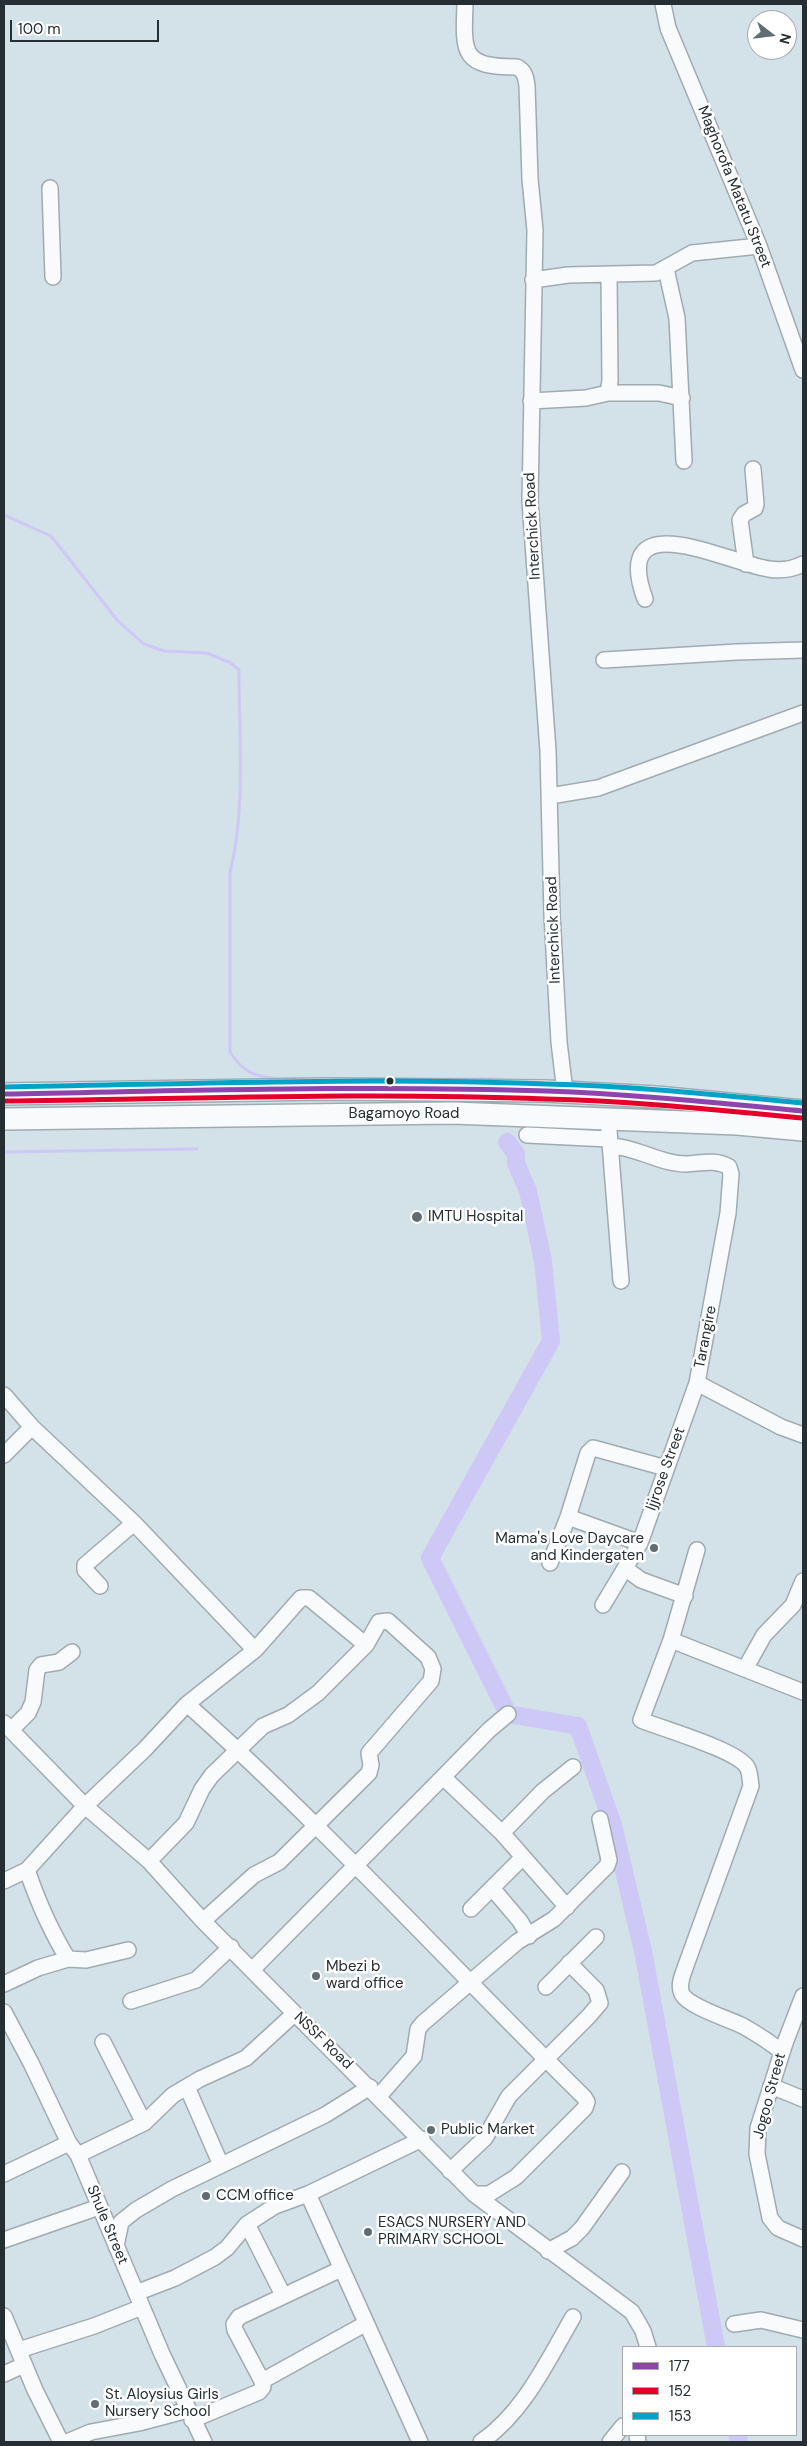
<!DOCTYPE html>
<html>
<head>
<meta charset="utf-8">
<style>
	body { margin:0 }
	#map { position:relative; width:807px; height:2446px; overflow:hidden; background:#d3e1e9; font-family:"DM Sans",sans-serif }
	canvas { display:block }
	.frame { position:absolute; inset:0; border:5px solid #242e33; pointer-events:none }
	.legend { position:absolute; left:622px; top:2346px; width:175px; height:90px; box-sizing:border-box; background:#fff; border:1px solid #a7abad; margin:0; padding:6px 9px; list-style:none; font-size:15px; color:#242e33 }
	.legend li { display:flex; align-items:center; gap:10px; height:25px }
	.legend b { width:25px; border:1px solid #a7abad }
	.north { position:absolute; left:747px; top:10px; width:50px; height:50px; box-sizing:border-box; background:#fff; border:1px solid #a7abad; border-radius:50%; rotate:106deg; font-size:14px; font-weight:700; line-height:20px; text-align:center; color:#242e33 }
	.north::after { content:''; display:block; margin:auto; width:18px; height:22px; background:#616d73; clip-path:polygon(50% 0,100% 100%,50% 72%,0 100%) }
	.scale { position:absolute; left:10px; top:20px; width:149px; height:22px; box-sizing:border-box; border:2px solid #242e33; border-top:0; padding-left:6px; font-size:15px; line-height:18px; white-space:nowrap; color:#242e33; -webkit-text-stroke:4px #fff; paint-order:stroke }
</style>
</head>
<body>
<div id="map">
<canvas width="807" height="2446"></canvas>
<div class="frame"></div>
<ul class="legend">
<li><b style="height:6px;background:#8e44ad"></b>177</li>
<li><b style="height:6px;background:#e4002b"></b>152</li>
<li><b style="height:6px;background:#02a3c6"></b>153</li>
</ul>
<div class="north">N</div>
<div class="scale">100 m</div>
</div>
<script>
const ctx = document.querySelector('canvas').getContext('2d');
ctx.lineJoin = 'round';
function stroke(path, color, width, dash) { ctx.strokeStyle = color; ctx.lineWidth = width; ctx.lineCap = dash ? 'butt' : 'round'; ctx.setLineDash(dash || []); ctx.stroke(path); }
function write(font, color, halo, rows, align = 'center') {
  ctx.font = font + ' "DM Sans",sans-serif'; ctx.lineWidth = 5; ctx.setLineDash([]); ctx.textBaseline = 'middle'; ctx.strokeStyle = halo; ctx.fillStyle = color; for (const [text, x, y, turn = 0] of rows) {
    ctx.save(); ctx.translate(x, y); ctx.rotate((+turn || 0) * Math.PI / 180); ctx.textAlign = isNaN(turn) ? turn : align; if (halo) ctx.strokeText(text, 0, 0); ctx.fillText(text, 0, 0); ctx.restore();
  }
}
stroke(new Path2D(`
	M4,515L51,536L118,621L144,644L164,651L207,653L231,663L239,670C239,737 246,808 230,873V1052C244,1074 255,1076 279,1079H502
	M4,1152L197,1149`), '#cdc8f5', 3);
stroke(new Path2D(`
	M507,1142L516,1154V1163L528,1191L543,1261L551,1341L430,1558L508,1714L578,1726L613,1825L643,1951L716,2347
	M737,2435L739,2442`), '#cdc8f5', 18);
const minor = new Path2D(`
	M465,4C463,54 462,67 517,67C525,71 526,78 527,86L530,179L535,230L530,501L548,751L552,915L559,1042L565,1092
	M663,4L668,28L759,246L803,370
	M50,188L53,277
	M666,269L677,318L684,461
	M533,280L568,275L656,273L692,253L759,246
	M608,393H659L682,398
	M531,401L586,398L608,393L610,381L609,275
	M746,564L740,520L744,514L755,508L756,504L753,469
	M645,599C609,500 730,564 769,569C781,571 793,569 803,564
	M604,660L737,652L803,650
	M550,796L598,788L803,713
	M608,1118L621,1281
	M527,1135L609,1139
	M611,1146C637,1147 660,1164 687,1164C702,1163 716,1159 729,1167L731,1174L728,1213L697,1383L781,1427L803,1435
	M4,1395L32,1427L134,1523L255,1650
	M4,1455L32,1427
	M568,1517L640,1543
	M697,1550L671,1640L641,1720C663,1729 737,1750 747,1767C750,1771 750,1780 751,1786L685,1968C682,1976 678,1986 682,1994C689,2007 729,2019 743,2026C757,2034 770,2042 782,2052
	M550,1563L568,1517L588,1453L593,1448L666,1468
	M626,1569L641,1580L685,1596
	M100,1586L85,1570V1565L134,1523
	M603,1605L640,1543L697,1383
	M671,1640L803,1692
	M745,1669L764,1635L793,1605L803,1581
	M187,1704C326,1828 451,1966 584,2097L587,2102L585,2108L516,2177L489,2194H474
	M4,1723L85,1806L149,1861L203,1921L474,2194L632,2312L643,2331L648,2347
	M11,1730L28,1713L33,1702L37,1670L41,1665L59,1662L72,1652
	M443,1777L489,1730L508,1714
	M502,1833L543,1791L573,1767
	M149,1861L186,1823L202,1789L212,1775L263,1726L288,1715L318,1693L366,1645L379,1622L388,1621L428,1657L433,1669L431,1681L369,1753L371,1765L369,1773L279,1862L254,1875L203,1921
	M27,1870C38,1902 50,1930 68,1959L86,1960L128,1950
	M4,1881L27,1870L85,1806L145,1749L187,1704L255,1650L301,1598H309L366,1645
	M492,1888L520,1921L529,1936
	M471,1909L522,1858
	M253,1969L443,1777L502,1833L567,1907
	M4,1984L38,1968L68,1959
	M546,1987L596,1937
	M803,1996L785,2043L758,2128L757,2154L770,2218L778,2228L803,2239
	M131,2001L196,1980L231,1947
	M4,2012L31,2063L69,2143L78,2155L162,2354L204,2442
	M103,2042L144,2123
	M771,2086L803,2099
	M187,2087L221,2165
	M379,2096L414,2056L418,2029L423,2023L517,1942L554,1919L607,1866L609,1860L600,1819
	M78,2155L144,2123L173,2095L200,2079L246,2058L294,2014
	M450,2171L485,2138L509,2096L589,2016L600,2003L596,1990L569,1963
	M4,2174L69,2143
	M308,2194L420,2442
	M247,2224L283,2295
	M4,2240L99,2207
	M116,2246L121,2222L136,2210L172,2189L325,2115L370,2087
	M548,2251L572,2238L582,2228L622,2172
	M136,2293L175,2278L215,2257L227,2248L247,2224L275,2206L308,2194L422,2139
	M4,2316L35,2390L61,2442
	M734,2324L761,2320L803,2330
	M19,2350L94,2326L142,2307
	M4,2374L24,2365
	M262,2381L365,2324
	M192,2420L259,2392L263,2387L262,2381L235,2330L234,2324L239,2317L341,2269
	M637,2435L638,2442
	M67,2442L91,2432L139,2423L188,2410
	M481,2442C524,2412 547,2362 573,2317
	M610,2442L623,2426`);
const highway = new Path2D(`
	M4,1094L327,1089L546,1091L656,1097L803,1111
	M4,1119L453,1113L737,1124L803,1130`);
stroke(minor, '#a0abb1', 18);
stroke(highway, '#a0abb1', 24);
stroke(minor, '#f8fafc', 15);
stroke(highway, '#f8fafc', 21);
stroke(new Path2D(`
	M4,1094C185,1091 366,1085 547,1091C632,1094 718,1103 803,1111`), '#8e44ad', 5);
stroke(new Path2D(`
	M4,1101C185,1099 366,1092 546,1099C632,1101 717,1110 802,1118`), '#e4002b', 5);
stroke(new Path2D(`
	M4,1087C185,1084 366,1077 547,1084C633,1086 718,1095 803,1103`), '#02a3c6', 5);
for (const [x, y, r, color] of [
	[390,1081,4.5,"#242e33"],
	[417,1217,6,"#616d73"],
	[654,1548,5,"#616d73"],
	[316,1976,5,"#616d73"],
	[431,2130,5,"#616d73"],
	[206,2196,5,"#616d73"],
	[368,2232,5,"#616d73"],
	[95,2404,5,"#616d73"]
]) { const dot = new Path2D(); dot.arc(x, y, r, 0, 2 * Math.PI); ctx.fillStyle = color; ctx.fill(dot); stroke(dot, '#fff', 2); }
write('15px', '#242e33', '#fff', [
	["Maghorofa Matatu Street",734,187,68],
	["Interchick Road",533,526,-93],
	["Interchick Road",554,930,-92],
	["Bagamoyo Road",404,1114],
	["Tarangire",706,1337,-79],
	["Ijjrose Street",666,1469,-70],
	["NSSF Road",323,2041,44],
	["Jogoo Street",770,2096,-75],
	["Shule Street",107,2225,67]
]);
write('15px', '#242e33', '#fff', [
	["IMTU Hospital",428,1217],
	["Mama's Love Daycare",644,1539,"right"],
	["and Kindergaten",644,1556,"right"],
	["Mbezi b",326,1967],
	["ward office",326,1984],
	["Public Market",441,2130],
	["CCM office",216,2196],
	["ESACS NURSERY AND",378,2223],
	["PRIMARY SCHOOL",378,2240],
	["St. Aloysius Girls",105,2395],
	["Nursery School",105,2412]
], 'left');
</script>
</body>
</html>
